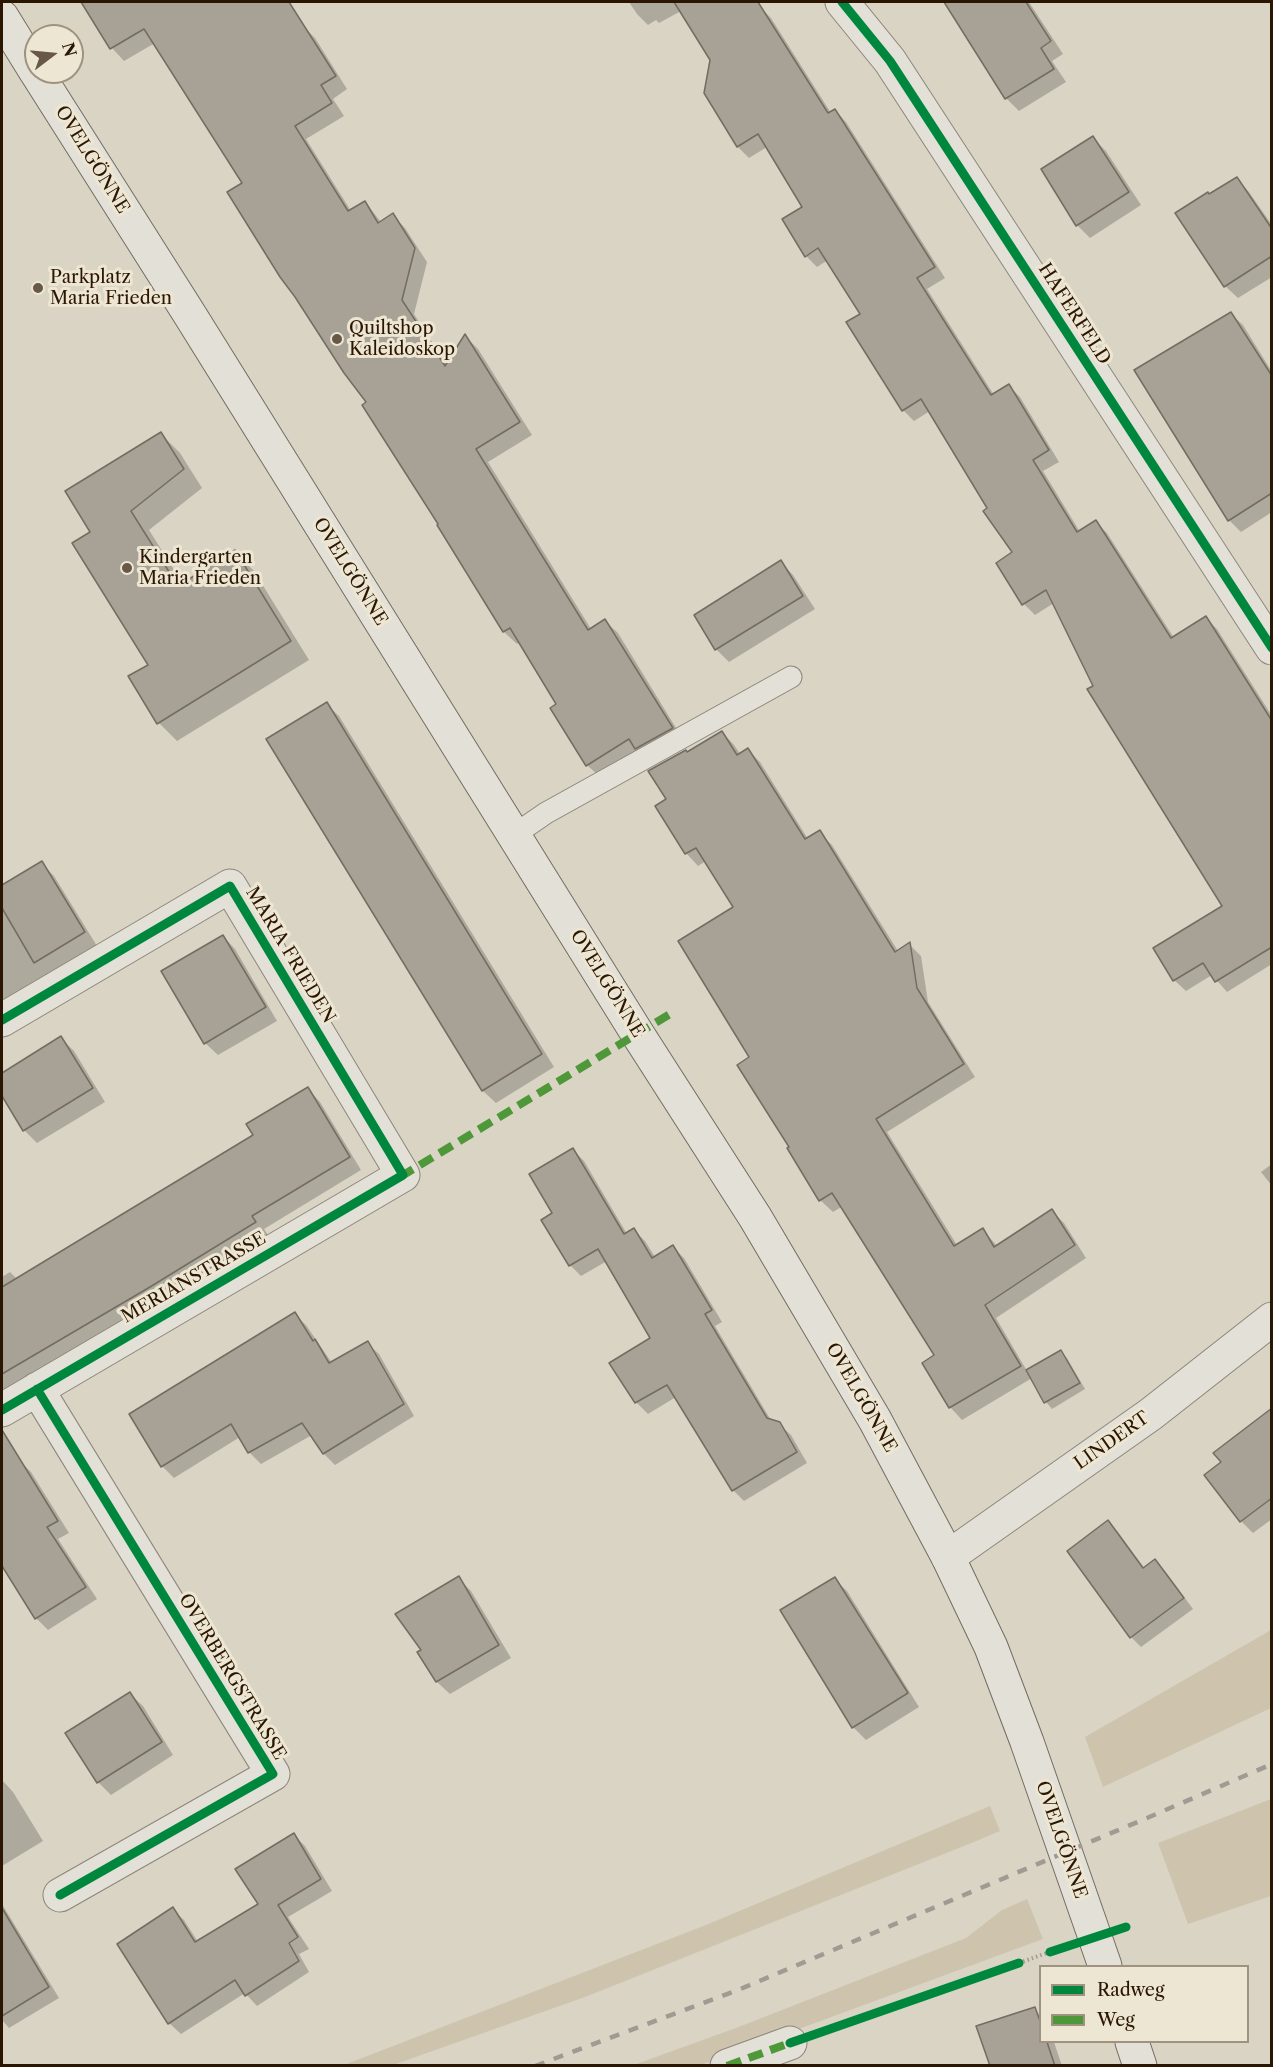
<!DOCTYPE html>
<html>
<head>
<meta charset="utf-8">
<style>
	body { margin:0 }
	#map { position:relative; width:1273px; height:2067px; overflow:hidden; background:#dad4c5; font-family:"Libre Caslon Text",serif }
	canvas { display:block }
	.frame { position:absolute; inset:0; border:3px solid #2b1602; pointer-events:none }
	.legend { position:absolute; left:1039px; top:1965px; width:210px; height:78px; box-sizing:border-box; background:#ede6d3; border:2px solid #9f937f; margin:0; padding:8px 10px; list-style:none; font-size:18px; color:#2b1602 }
	.legend li { display:flex; align-items:center; gap:12px; height:30px }
	.legend b { width:30px; border:2px solid #9f937f }
	.north { position:absolute; left:24px; top:24px; width:60px; height:60px; box-sizing:border-box; background:#ede6d3; border:2px solid #9f937f; border-radius:50%; rotate:74deg; font-size:16px; font-weight:700; line-height:24px; text-align:center; color:#2b1602 }
	.north::after { content:''; display:block; margin:auto; width:21px; height:27px; background:#685846; clip-path:polygon(50% 0,100% 100%,50% 72%,0 100%) }
</style>
</head>
<body>
<div id="map">
<canvas width="1273" height="2067"></canvas>
<div class="frame"></div>
<ul class="legend">
<li><b style="height:8px;background:#00873e"></b>Radweg</li>
<li><b style="height:8px;background:#4f9839"></b>Weg</li>
</ul>
<div class="north">N</div>
</div>
<script>
const ctx = document.querySelector('canvas').getContext('2d');
ctx.lineJoin = 'round';
function fill(path, color) { ctx.fillStyle = color; ctx.fill(path, 'evenodd'); }
function stroke(path, color, width, dash) { ctx.strokeStyle = color; ctx.lineWidth = width; ctx.lineCap = dash ? 'butt' : 'round'; ctx.setLineDash(dash || []); ctx.stroke(path); }
function write(font, color, halo, rows, align = 'center') {
  ctx.font = font + ' "Libre Caslon Text",serif'; ctx.lineWidth = 6; ctx.setLineDash([]); ctx.textBaseline = 'middle'; ctx.strokeStyle = halo; ctx.fillStyle = color; for (const [text, x, y, turn = 0] of rows) {
    ctx.save(); ctx.translate(x, y); ctx.rotate((+turn || 0) * Math.PI / 180); ctx.textAlign = isNaN(turn) ? turn : align; if (halo) ctx.strokeText(text, 0, 0); ctx.fillText(text, 0, 0); ctx.restore();
  }
}
fill(new Path2D(`
	M1271,1630V1708L1103,1787L1085,1737Z
	M1271,1799V1896L1188,1924L1158,1843Z
	M990,1806L1000,1831L974,1842L585,1997L393,2065H344L706,1925Z
	M1027,1899L1043,1939L701,2065L631,2066L736,2028L966,1938L1002,1910Z`), '#cec4ae');
fill(new Path2D(`
	M83,2H285L300,27L303,26L315,38L347,89L333,99L344,116L306,139L351,211L365,202L381,222L392,215L405,228L427,262L414,314L447,365L466,337L478,349L532,435L488,462L591,629L605,621L618,633L684,741L600,777L587,765L558,705L520,642L517,644L504,632L439,526L440,525L244,183L155,43L124,61L112,48Z
	M629,2H745L751,12L760,7L771,18L831,113L835,110L846,122L945,278L927,289L994,395L1009,386L1020,397L1059,462L1043,471L1080,532L1096,522L1107,533L1174,638L1206,618L1217,629L1272,716V964L1227,992L1212,975L1186,991L1174,980L1155,949L1224,907L1095,686L1054,603L1035,615L1024,604L1014,552L930,411L914,421L903,410L862,314L828,260L817,267L806,256L804,207L767,147L749,158L738,147L706,92L712,60L681,11L659,23L656,20L648,25L637,14Z
	M953,2H1029L1063,54L1052,61L1066,82L1019,111L1006,98L948,5Z
	M1093,138L1106,151L1141,205L1090,238L1077,225Z
	M1237,179L1249,192L1272,225V277L1238,298L1225,286L1210,196Z
	M1231,314L1243,325L1272,372V512L1241,532L1229,520Z
	M161,434L180,453L202,488L149,530L183,584L235,552L254,571L309,660L177,741L159,723L150,666L92,532Z
	M781,562L793,575L815,609L729,662L716,649L696,615Z
	M326,704L339,716L554,1067L496,1103L483,1091L268,739Z
	M722,732L734,745L741,755L748,750L760,762L808,839L819,832L832,845L898,951L909,944L921,956L928,1002L975,1077L887,1132L957,1245L983,1230L998,1247L1052,1211L1064,1223L1086,1258L996,1318L1027,1371L1060,1352L1067,1358L1085,1389L1052,1409L1046,1402L1032,1378L962,1420L950,1407L936,1356L843,1206L833,1212L820,1200L791,1148L751,1057L735,908L706,861L698,866L686,853L657,807L668,800L688,754Z
	M41,863L54,876L97,946L2,1001V887Z
	M223,936L235,949L277,1021L218,1055L205,1043Z
	M61,1038L74,1051L105,1102L37,1143L24,1130L2,1093V1074Z
	M308,1089L320,1102L361,1170L264,1229L268,1235L2,1394V1277L10,1272L17,1279L255,1135Z
	M573,1150L584,1161L627,1234L634,1230L645,1241L655,1257L673,1247L684,1258L722,1322L715,1326L772,1422L779,1424L791,1435L807,1463L744,1501L733,1490L676,1397L648,1414L637,1403L611,1363L652,1338L607,1261L581,1276L570,1265L554,1213Z
	M1272,1164V1186L1261,1172Z
	M294,1314L306,1325L332,1363L367,1343L379,1354L414,1416L335,1465L324,1454L312,1435L261,1464L249,1452L240,1437L174,1478L162,1466Z
	M1272,1410V1519L1253,1533L1241,1521L1206,1475L1223,1463Z
	M19,1460L31,1472L69,1533L58,1539L97,1599L48,1630L36,1618L2,1563V1470Z
	M1108,1522L1118,1532L1145,1569L1155,1561L1165,1571L1193,1609L1141,1647L1131,1637Z
	M458,1578L471,1591L511,1658L450,1694L437,1682L419,1652L423,1650Z
	M834,1579L847,1591L919,1707L866,1740L853,1727Z
	M130,1694L143,1706L173,1755L111,1795L98,1782Z
	M2,1780L13,1792L43,1841L2,1866Z
	M294,1835L305,1846L332,1891L288,1917L309,1949L299,1954L309,1972L257,2006L245,1993L181,2034L169,2023L172,1909L184,1920L198,1942L260,1905Z
	M2,1904L59,1998L9,2028L2,2020Z
	M1034,2009L1040,2015V2042H1054L1062,2066H991Z`), '#0003');
const building = new Path2D(`
	M81,2H289L336,76L321,85L332,103L295,126L348,211L365,201L378,223L393,213L415,248L402,300L445,366L465,334L520,422L476,449L588,630L605,619L673,728L635,749L629,739L586,766L550,708L556,704L510,628L503,632L437,525L438,524L362,405L366,402L344,373L295,297L280,277L227,192L242,183L144,29L110,49Z
	M674,2H758L828,113L835,109L935,267L917,278L991,395L1009,384L1049,450L1033,460L1077,532L1096,520L1171,638L1206,616L1272,721V947L1215,982L1203,963L1173,981L1153,948L1222,906L1087,689L1093,686L1046,590L1022,605L996,563L1012,552L983,511L987,508L921,399L902,411L846,322L860,314L818,248L805,257L782,219L802,207L758,134L737,147L704,93L710,60Z
	M944,2H1026L1051,41L1041,48L1054,69L1005,99Z
	M1093,136L1129,192L1076,226L1041,169Z
	M1237,177L1272,229V256L1224,287L1175,213L1208,192L1209,194Z
	M1231,312L1272,376V493L1228,521L1134,370Z
	M161,432L184,469L131,511L178,586L235,550L291,641L157,724L128,676L148,665L72,543L90,532L65,491Z
	M781,560L803,596L715,650L694,615Z
	M327,702L542,1054L482,1091L266,739Z
	M722,731L737,755L748,748L805,839L820,830L895,952L910,942L917,988L964,1064L876,1119L954,1246L983,1228L994,1247L1052,1209L1075,1245L985,1305L1021,1366L949,1408L922,1363L934,1355L832,1193L819,1201L787,1148L789,1147L737,1065L749,1057L678,941L733,907L696,848L685,854L655,806L666,799L648,771L686,750L687,752Z
	M42,861L85,932L34,963L2,908V885Z
	M223,935L266,1007L204,1044L161,971Z
	M61,1036L93,1088L23,1131L2,1096V1073Z
	M308,1087L350,1157L252,1216L256,1222L150,1287L2,1374V1287L253,1135L246,1124Z
	M573,1148L624,1234L634,1228L652,1258L673,1245L712,1310L705,1314L767,1418L780,1422L797,1452L732,1491L667,1385L635,1403L609,1363L650,1338L598,1249L569,1266L541,1220L552,1213L529,1174Z
	M295,1312L313,1341L315,1339L329,1363L368,1341L404,1404L323,1454L302,1423L248,1453L231,1424L161,1467L129,1414Z
	M1061,1350L1080,1383L1044,1403L1026,1370Z
	M1272,1408V1498L1240,1522L1204,1475L1221,1462L1213,1453Z
	M2,1430L58,1521L47,1527L86,1587L35,1619L2,1566Z
	M1108,1520L1143,1568L1155,1559L1184,1598L1130,1638L1067,1551Z
	M459,1576L499,1645L436,1682L417,1652L421,1650L395,1614Z
	M835,1577L908,1693L852,1728L780,1610Z
	M130,1692L162,1742L97,1783L65,1733Z
	M294,1833L321,1879L278,1905L298,1937L289,1943L299,1961L245,1996L235,1980L168,2024L117,1944L173,1907L195,1942L258,1904L235,1869Z
	M2,1908L49,1987L2,2016Z
	M1035,2007L1041,2024V2042H1047L1055,2066H990L976,2026Z`);
fill(building, '#a7a196');
stroke(building, '#736c61', 1.5);
const lane = new Path2D(`
	M514,835L546,813L791,677`);
const street = new Path2D(`
	M842,2L890,61L1272,648
	M2,1020L230,886L403,1175L2,1410
	M37,1389L273,1774L60,1895
	M948,1557L1151,1414L1272,1319
	M727,2066L790,2043`);
const secondary = new Path2D(`
	M2,17L36,72
	M36,72L190,315L637,1033L755,1217L875,1420L948,1557L991,1647L1027,1742L1105,1966
	M1132,2042L1140,2066`);
stroke(lane, '#8c857a', 23);
stroke(street, '#8c857a', 35);
stroke(secondary, '#736c61', 35);
stroke(new Path2D(`
	M1019,1963L1050,1952`), '#9f9a92', 4, [1.5, 3]);
stroke(lane, '#e3e0d8', 21);
stroke(street, '#e3e0d8', 33);
stroke(secondary, '#e3e0d8', 33);
stroke(new Path2D(`
	M535,2066L738,1990L1147,1818L1272,1764`), '#9f9a92', 4.5, [10, 10]);
stroke(new Path2D(`
	M400,1177L670,1014
	M727,2066L795,2041`), '#4f9839', 8, [15, 8]);
stroke(new Path2D(`
	M842,2L890,61L1272,648
	M2,1020L230,886L403,1175L2,1410
	M37,1389L273,1774L60,1895
	M1050,1952L1126,1927
	M790,2043L1019,1963`), '#00873e', 9);
for (const [x, y, r, color] of [
	[38,288,6,"#685846"],
	[337,339,6,"#685846"],
	[127,568,6,"#685846"]
]) { const dot = new Path2D(); dot.arc(x, y, r, 0, 2 * Math.PI); ctx.fillStyle = color; ctx.fill(dot); stroke(dot, '#ede6d3', 2); }
write('18px', '#2b1602', '#ede6d3', [
	["OVELGÖNNE",92,160,58],
	["HAFERFELD",1074,314,57],
	["OVELGÖNNE",350,572,58],
	["MARIA FRIEDEN",290,955,59],
	["OVELGÖNNE",607,984,58],
	["MERIANSTRASSE",194,1278,-30],
	["OVELGÖNNE",861,1398,60],
	["LINDERT",1112,1441,-35],
	["OVERBERGSTRASSE",232,1677,59],
	["OVELGÖNNE",1061,1840,71]
]);
write('18px', '#2b1602', '#ede6d3', [
	["Parkplatz",50,278],
	["Maria Frieden",50,299],
	["Quiltshop",349,329],
	["Kaleidoskop",349,350],
	["Kindergarten",139,558],
	["Maria Frieden",139,579]
], 'left');
</script>
</body>
</html>
